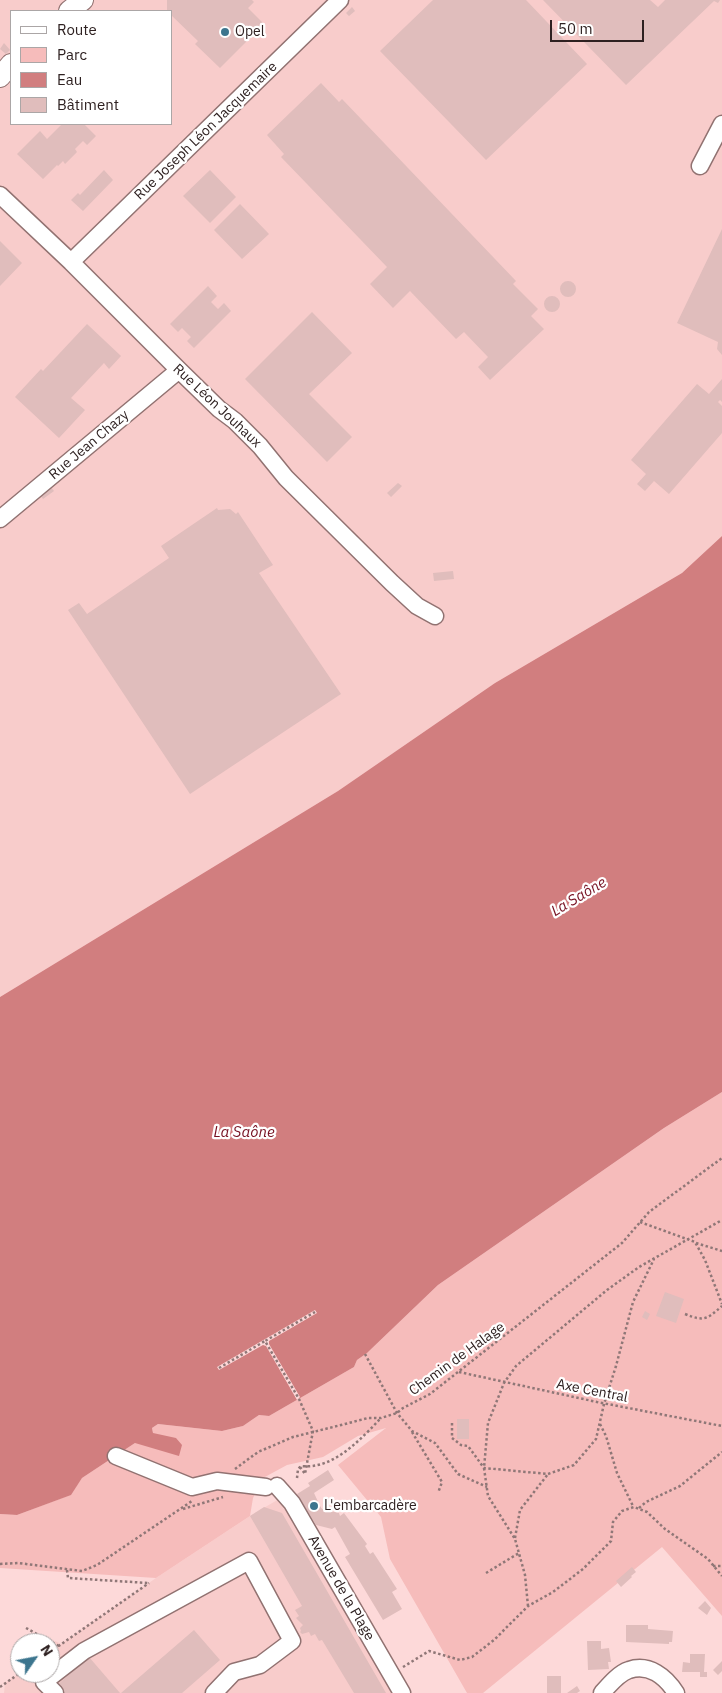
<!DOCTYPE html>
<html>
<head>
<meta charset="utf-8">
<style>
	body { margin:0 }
	#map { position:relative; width:722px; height:1693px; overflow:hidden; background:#fdd9d9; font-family:"IBM Plex Sans",sans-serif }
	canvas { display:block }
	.legend { position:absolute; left:10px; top:10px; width:162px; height:115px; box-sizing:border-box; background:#fff; border:1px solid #aba6a6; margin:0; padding:6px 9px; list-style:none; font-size:15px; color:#2e2121 }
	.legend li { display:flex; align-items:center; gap:10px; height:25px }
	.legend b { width:25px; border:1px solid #aba6a6 }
	.north { position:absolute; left:10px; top:1633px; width:50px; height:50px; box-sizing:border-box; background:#fff; border:1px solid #aba6a6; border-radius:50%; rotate:57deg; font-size:14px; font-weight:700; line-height:20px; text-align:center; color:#2e2121 }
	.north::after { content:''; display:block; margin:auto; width:18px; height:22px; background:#3c758e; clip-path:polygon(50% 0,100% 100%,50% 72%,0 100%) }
	.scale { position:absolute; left:550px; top:20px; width:94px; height:22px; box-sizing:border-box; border:2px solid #2e2121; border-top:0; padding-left:6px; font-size:15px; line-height:18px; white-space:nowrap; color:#2e2121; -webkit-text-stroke:4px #fff; paint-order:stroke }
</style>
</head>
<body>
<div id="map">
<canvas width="722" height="1693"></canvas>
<ul class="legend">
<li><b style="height:6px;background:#fff"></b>Route</li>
<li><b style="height:14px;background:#f6bcbb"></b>Parc</li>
<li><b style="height:14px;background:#d17e7f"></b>Eau</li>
<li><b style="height:14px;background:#e0bdbc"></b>Bâtiment</li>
</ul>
<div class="north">N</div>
<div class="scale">50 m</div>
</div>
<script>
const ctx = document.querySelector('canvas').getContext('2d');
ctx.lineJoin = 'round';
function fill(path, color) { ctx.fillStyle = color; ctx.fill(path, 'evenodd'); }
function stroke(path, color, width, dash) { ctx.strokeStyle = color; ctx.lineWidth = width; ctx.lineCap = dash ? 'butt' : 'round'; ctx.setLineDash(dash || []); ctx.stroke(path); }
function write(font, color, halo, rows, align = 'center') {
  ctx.font = font + ' "IBM Plex Sans",sans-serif'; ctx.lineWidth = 4.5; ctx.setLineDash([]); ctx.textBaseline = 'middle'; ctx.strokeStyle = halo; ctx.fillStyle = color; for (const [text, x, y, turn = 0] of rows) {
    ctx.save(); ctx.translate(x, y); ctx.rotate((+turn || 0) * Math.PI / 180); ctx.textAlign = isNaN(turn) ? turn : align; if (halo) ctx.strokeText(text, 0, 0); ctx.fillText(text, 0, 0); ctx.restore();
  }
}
fill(new Path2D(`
	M0,0H722V536L682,573L495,683L338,791L0,997ZM11,11H171V124H11Z
	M279,1499L392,1693H4L5,1683L20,1673H50V1652L56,1648L52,1644L55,1641L61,1644L156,1578L250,1516Z`), '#f8cccb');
fill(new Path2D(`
	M722,1092V1616L662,1547L483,1693H467L390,1559L381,1517L338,1465L386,1428L358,1436L323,1457L287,1465L263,1478L253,1498L250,1516L156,1578L0,1568V1514L17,1515L70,1495L82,1478L135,1443L153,1433L152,1428L158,1424L222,1431L243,1426L259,1415L269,1416L354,1367L357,1360L367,1353L438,1285L664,1128Z`), '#f6bcbb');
fill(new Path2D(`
	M722,536V1092L664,1128L438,1285L367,1353L357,1360L354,1367L269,1416L259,1415L243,1426L222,1431L158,1424L152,1428L153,1433L176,1438L182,1445L179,1456L135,1443L82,1478L71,1495L17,1515L0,1514V997L338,791L495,683L682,573Z`), '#d17e7f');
fill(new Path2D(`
	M315,1310L317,1313L269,1341V1344L300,1397L297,1400L266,1346L263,1345L219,1370L217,1367Z`), '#fdd9d9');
fill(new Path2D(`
	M167,0H252L254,2L248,8L264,24L220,68L195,44L198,41L171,15V11L167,10Z
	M433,0H526L587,64L486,160L380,51Z
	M543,0H650L658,7L665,0H720L718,3L714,1L626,85Z
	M352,7L355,11L349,16L346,13Z
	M4,43L10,50L6,54L0,49Z
	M321,83L339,102L342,99L516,281L513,284L538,309L531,316L544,329L490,380L478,367L488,357L464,332L456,339L410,291L393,308L370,284L387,267L281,157L284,154L267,135Z
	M62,124H84L96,136L87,145L83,141L75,149L77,152L65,164L63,161L58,166L57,165L43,179L17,154L40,131L47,139Z
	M104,170L113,180L83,211L71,200L78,193L80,195Z
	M210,170L236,197L210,223L183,196Z
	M240,204L269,234L242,259L214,230Z
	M722,229V355L717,349L718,342L677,323Z
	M0,241L22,263L0,286Z
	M560 289a8 8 0 1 1 16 0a8 8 0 1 1-16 0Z
	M208,286L217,296L211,302L218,309L224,303L231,311L194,348L187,341L191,337L182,328L178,332L170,324Z
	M544 304a8 8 0 1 1 16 0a8 8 0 1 1-16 0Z
	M312,312L352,353L309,394L352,437L327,462L245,379Z
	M87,324L121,356L109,369L104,363L71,398L85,410L59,438L15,397L41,369L43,371Z
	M722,379V402L720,400L718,402L722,406V433L669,494L654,481L645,491L637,484L646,474L631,460L697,384L709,394Z
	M398,483L402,486L391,497L387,493Z
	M50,486L54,491L43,499L39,494Z
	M217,508L218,510L230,509L236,514L238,512L273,565L259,573L341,694L190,794L68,610L79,603L87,614L169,558L161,546Z
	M453,571L454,579L434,581L433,573Z
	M665,1292L684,1299L676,1323L656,1316Z
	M645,1311L650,1314L647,1320L642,1317Z
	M457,1419H469V1439H457Z
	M328,1470L334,1480L314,1493L320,1506L322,1509L339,1513L340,1516L344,1513L367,1544L365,1546L370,1554L373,1552L397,1589L392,1592L402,1609L383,1620L345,1557L350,1554L335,1527L332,1529L316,1525L297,1494L310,1486L308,1483Z
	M264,1507L282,1513L386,1693H354L322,1640L319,1641L315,1634L311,1636L309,1632L302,1634L300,1632L301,1631L300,1628L303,1625L296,1618L299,1616L295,1610L302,1606L250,1516Z
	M632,1567L636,1572L631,1576L632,1577L621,1587L616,1581Z
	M705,1601L711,1608L707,1615L698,1608Z
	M626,1625H648V1629L673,1631L672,1642H669V1644L626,1642Z
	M194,1630L220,1660L182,1693H121Z
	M587,1641H601V1649L609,1648L611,1662H608L609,1669L588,1670Z
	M690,1654H705L704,1672H707V1677H700V1672H682L683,1662L690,1663Z
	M89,1657L120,1693H60L55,1687Z
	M722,1661V1671L718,1675L713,1670Z
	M547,1676H561V1693H547Z
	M577,1686L580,1691L577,1693H567Z`), '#e0bdbc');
const minor = new Path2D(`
	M700,166L722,124
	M0,195L71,262L179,370L219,409L235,421L260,446L286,478L392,583L417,606L435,616
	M71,262L340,0
	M0,519L179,370
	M116,1456L192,1487L217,1481L266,1487
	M277,1486L292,1503L402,1693
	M55,1693L44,1682L84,1651L249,1561L292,1641L260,1665L234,1672L214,1693
	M602,1693C609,1685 619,1673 629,1670C649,1663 666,1677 676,1693`);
const major = new Path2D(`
	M69,11L83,0
	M0,77L11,64`);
stroke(minor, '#917271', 19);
stroke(major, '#917271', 22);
stroke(new Path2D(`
	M640,1222L695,1242L705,1260L722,1304
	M696,1243L722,1251
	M685,1314C705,1322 707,1319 722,1306
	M365,1354L397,1413L412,1431L435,1443L458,1474L487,1487
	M219,1368L265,1341
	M459,1372L597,1402L722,1426
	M452,1423V1438L461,1445L468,1446L484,1468L548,1474L574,1465L596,1439L604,1404L616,1366L633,1302L654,1259
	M600,1424L606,1436L617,1473L633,1506
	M412,1432L442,1482L438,1493
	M300,1467L305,1474L313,1431L299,1399L265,1341L315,1312
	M235,1469L258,1452L293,1437L345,1424L368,1418H381L397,1413L403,1408L430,1394L622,1243L649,1212L722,1158
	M297,1478L298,1469L301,1466C333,1470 361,1439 381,1418
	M639,1508L646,1502L680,1486L722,1452
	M183,1509L223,1497
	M515,1538L520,1510L548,1474
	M0,1564L18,1563L82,1571L97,1565L192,1501
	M713,1566H722
	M67,1570L68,1578L148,1583
	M486,1573L519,1553
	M528,1606L525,1575L515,1539L488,1496L484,1468L488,1423L504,1383L516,1366L607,1290L639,1267L722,1220
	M26,1628L59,1646
	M50,1652L149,1583
	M403,1667L429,1651L460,1660L472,1657L494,1640L528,1606L553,1592L583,1569L611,1541L613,1522L622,1511L634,1507L647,1512L665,1529L708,1559L722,1576
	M0,1687L20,1673`), '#8f7777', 2.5, [2.5, 2.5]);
stroke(minor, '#fff', 16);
stroke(major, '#fff', 20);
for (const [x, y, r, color] of [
	[225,32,5,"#3c758e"],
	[314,1506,5,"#3c758e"]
]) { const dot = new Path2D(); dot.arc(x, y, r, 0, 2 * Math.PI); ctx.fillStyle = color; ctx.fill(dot); stroke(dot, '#fff', 2); }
write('14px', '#2e2121', '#fff', [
	["Opel",235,32],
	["L'embarcadère",324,1506]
], 'left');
write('14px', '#2e2121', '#fff', [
	["Rue Joseph Léon Jacquemaire",206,131,-44],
	["Rue Léon Jouhaux",217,406,43],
	["Rue Jean Chazy",89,445,-40],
	["Chemin de Halage",457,1359,-36],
	["Axe Central",592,1391,11],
	["Avenue de la Plage",341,1588,60]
]);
write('italic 15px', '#761021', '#fff', [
	["La Saône",579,897,-31],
	["La Saône",244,1133]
]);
</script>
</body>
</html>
